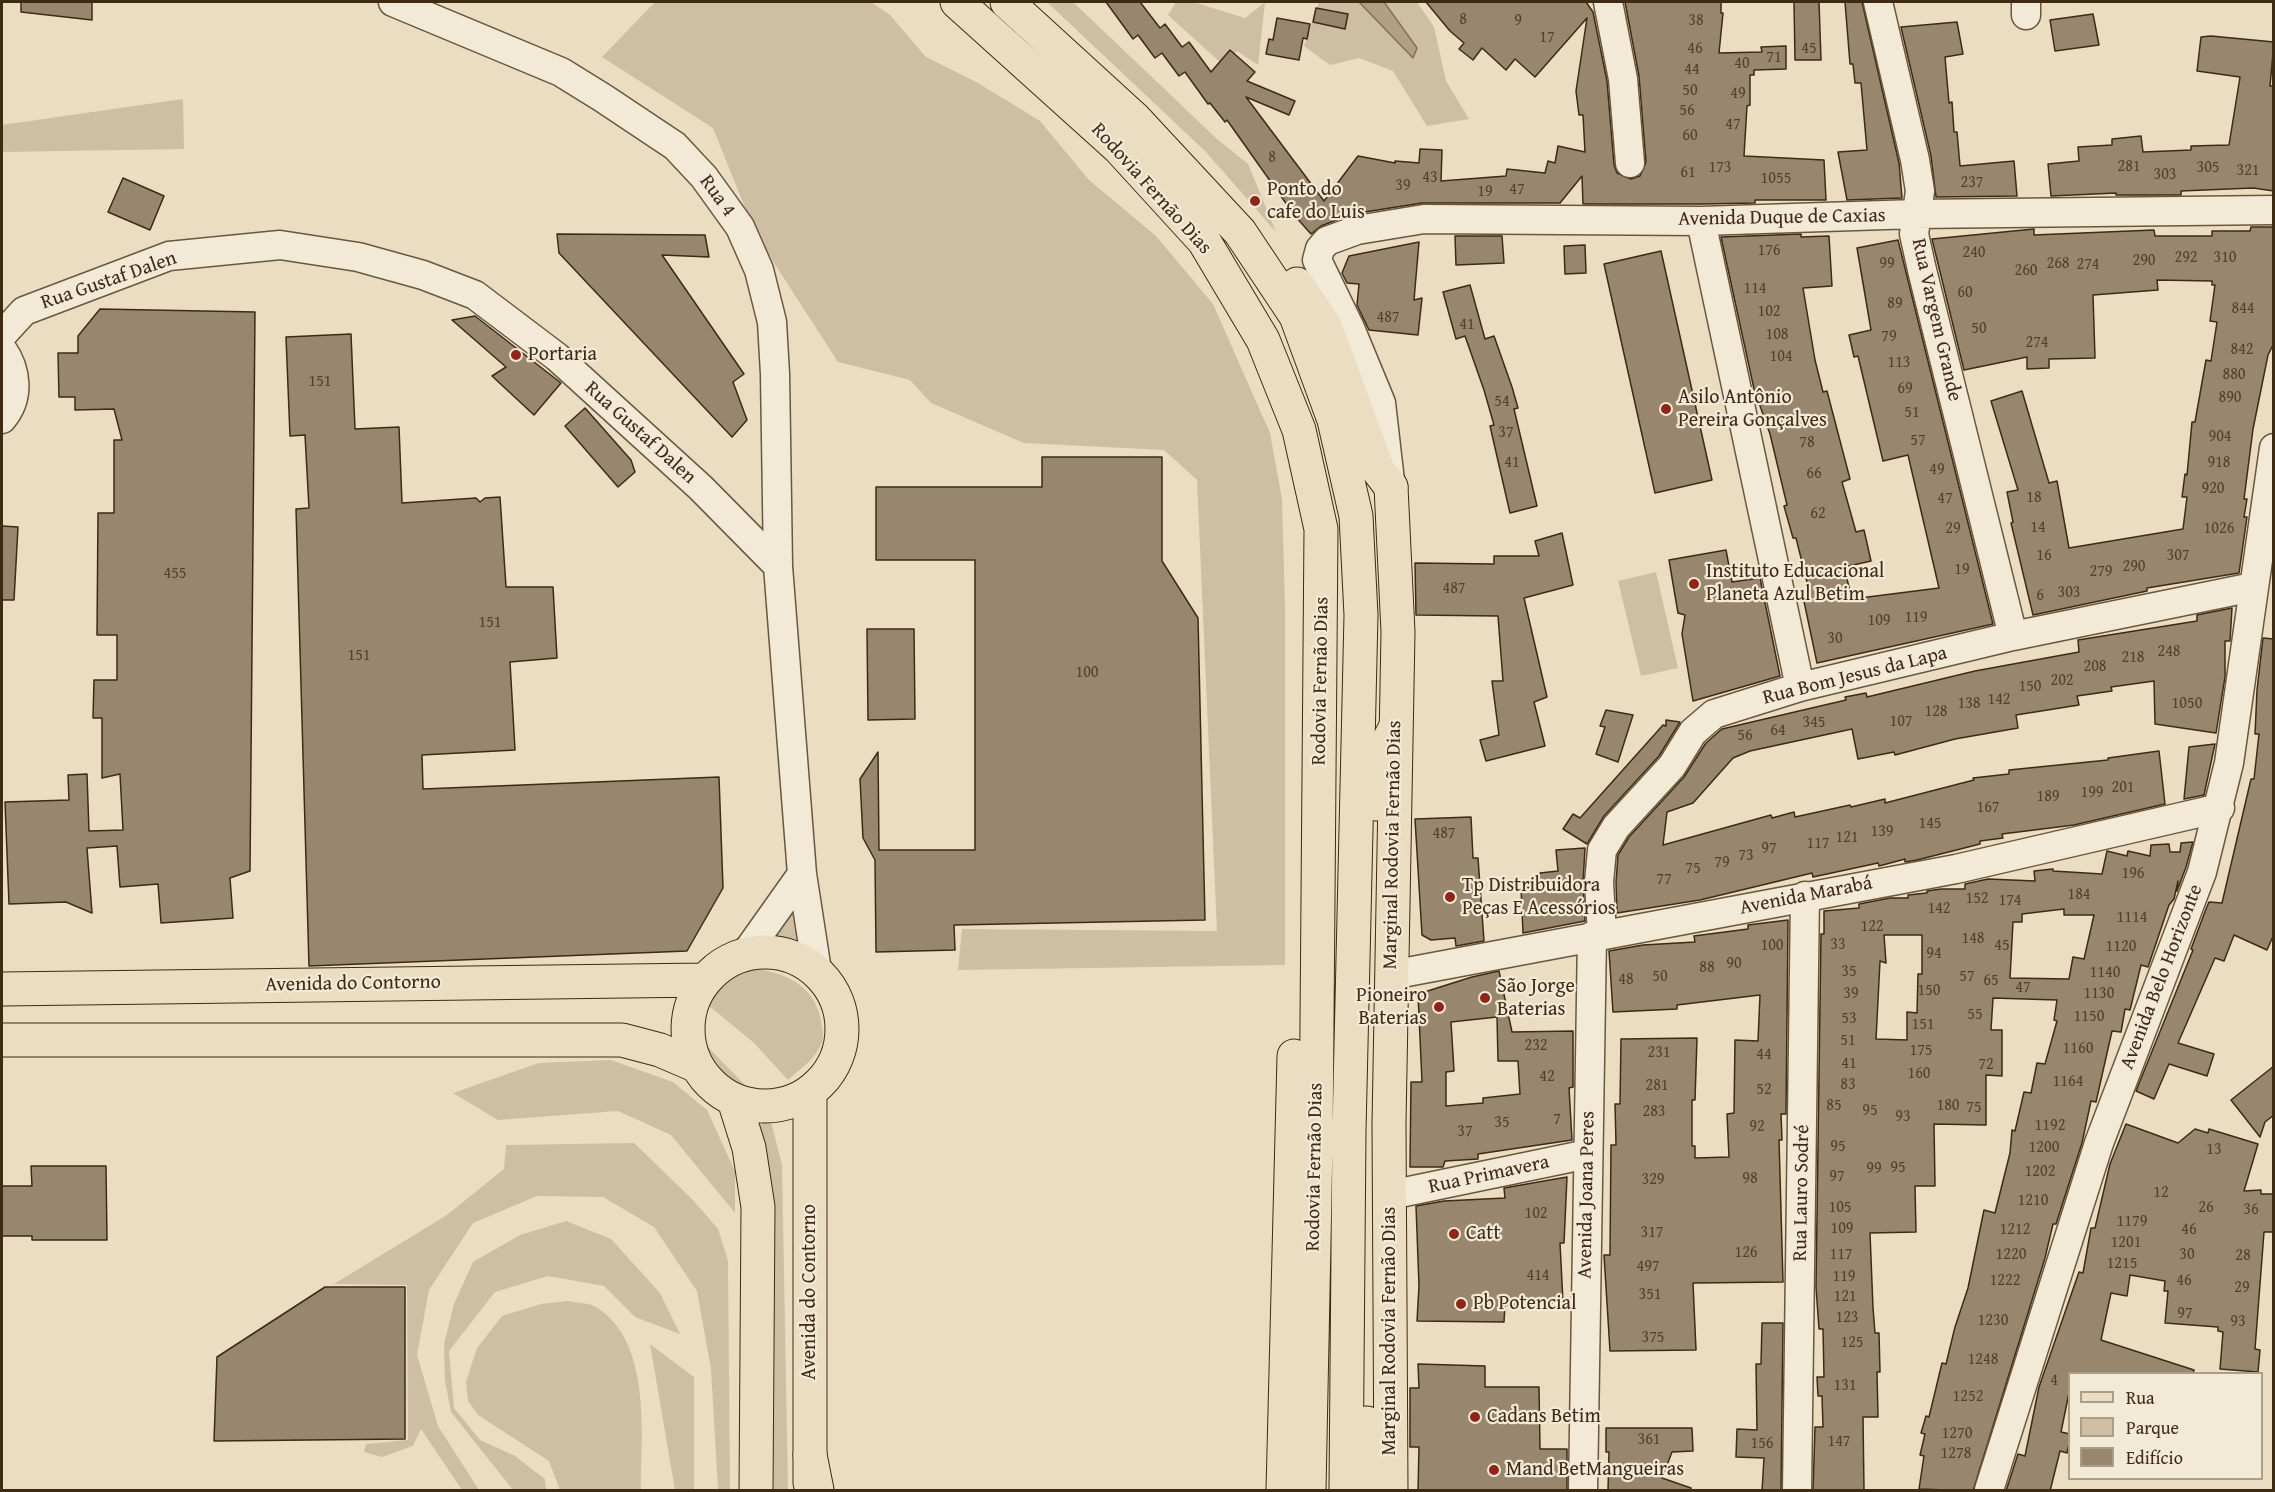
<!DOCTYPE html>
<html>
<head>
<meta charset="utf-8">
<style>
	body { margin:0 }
	#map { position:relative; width:2275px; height:1492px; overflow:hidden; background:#ebddc1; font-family:"Gentium Book Plus",serif }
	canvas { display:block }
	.frame { position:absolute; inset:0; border:3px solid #3f2a14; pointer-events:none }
	.legend { position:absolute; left:2068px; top:1372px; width:195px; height:108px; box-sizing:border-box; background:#f2e9d7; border:2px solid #aa9d89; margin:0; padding:8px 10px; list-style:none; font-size:18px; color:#3f2a14 }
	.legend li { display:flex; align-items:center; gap:12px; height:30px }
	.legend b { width:30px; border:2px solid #aa9d89 }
</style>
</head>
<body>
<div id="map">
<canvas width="2275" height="1492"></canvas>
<div class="frame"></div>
<ul class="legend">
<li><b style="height:8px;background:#ebddc1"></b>Rua</li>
<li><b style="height:16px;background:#cebfa4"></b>Parque</li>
<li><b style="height:16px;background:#98876e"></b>Edifício</li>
</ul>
</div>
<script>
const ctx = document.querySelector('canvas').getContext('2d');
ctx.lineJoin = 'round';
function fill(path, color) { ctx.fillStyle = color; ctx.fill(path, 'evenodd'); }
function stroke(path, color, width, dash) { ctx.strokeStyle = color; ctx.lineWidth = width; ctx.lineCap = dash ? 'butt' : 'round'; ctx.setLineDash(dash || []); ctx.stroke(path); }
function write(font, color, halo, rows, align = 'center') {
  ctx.font = font + ' "Gentium Book Plus",serif'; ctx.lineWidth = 4.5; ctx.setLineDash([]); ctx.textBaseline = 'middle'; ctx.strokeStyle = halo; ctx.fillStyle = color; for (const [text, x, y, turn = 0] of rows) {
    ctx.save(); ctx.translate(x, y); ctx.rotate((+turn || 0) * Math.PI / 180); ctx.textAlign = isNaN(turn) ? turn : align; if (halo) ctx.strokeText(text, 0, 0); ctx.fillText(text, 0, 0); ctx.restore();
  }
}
fill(new Path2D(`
	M655,2H871L890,15L926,57L978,83L1040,121L1089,180L1156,236L1213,304L1270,433L1282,499L1285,606V965L958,970L962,929L1217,931L1197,480L1164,450L1024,443L931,403L910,380L838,362L756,235L713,128L602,57Z
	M1047,2H1073L1217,139L1248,164L1276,232L1206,152Z
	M1176,2H1193L1245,18L1265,2L1258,65L1237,51L1221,63L1168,15Z
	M1319,2H1417L1434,27L1446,81L1469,119L1427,126L1393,71L1359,58L1330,65L1304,46Z
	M183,99L184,149L2,152V125Z
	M1656,572L1678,668L1641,676L1618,581Z
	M793,899L806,948L764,947Z
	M753,969C785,972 814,985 821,1020C821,1025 824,1033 823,1038C820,1056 800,1069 788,1080L754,1043L708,1005L725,980Z
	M706,1045L745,1085C718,1078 715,1070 706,1045Z
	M611,1060L673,1082L707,1110L735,1171V1213L671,1135L618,1111L498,1120L453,1093L539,1063Z
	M770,1118L782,1165L788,1490H768L771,1178L748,1120Z
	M634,1143L693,1200L718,1229L728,1261L730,1490H718L711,1369L697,1291L654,1227L603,1197L537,1196L473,1223L429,1290L417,1355L438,1426L479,1490H462L421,1429L413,1446L382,1457L364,1452L366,1444L408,1440L407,1285L334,1284L447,1215L504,1169L506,1145Z
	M566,1221L611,1239L660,1293L680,1334L635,1317L604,1286L548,1276L495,1292L449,1351L454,1408L480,1440L515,1456L545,1479L546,1490H513L451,1412L445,1381L444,1344L454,1304L473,1262L520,1235Z
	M569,1301C577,1303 589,1303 596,1307C652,1342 641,1433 641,1490H560L549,1461L478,1415L468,1401L466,1382L477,1348L502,1316L541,1304Z
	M650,1344L694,1377V1490H675Z`), '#cebfa4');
const water = new Path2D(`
	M1359,2H1384L1417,48L1413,58Z`);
fill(water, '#b1a086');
stroke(water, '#837158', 1.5);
const building = new Path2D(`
	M21,2H92V20L21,12Z
	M1106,2H1140L1160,28L1165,24L1182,47L1189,42L1211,72L1230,50L1255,72L1247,81L1295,101L1289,115L1246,97L1324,201L1358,156L1395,163V161L1419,163L1420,149L1442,150L1441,181L1506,176L1507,169L1545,173L1548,161L1555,163L1558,146L1585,152L1583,115H1579L1576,91L1587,18L1535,77L1515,59L1506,70L1482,48L1473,60L1459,49L1464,43L1450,31L1426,2H1586L1593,12L1607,81L1614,165L1617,173L1631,179L1640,176L1646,162L1639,76L1625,2H1721V13H1723L1719,53L1762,52L1761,47L1786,46V69L1754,70V75H1750V105L1747,106L1744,156L1824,160L1826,200H1755V203L1701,204H1583L1582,176L1560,203H1422L1352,214L1321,226L1311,234L1295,216L1227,120L1225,122L1210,103L1208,104L1185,72L1179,76L1162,53L1155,58L1138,35L1133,39Z
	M1794,2H1819L1821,60H1795Z
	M1845,2H1862L1899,163L1902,198L1847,200L1838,152L1867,150L1861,83H1855L1853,64H1850Z
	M1316,8L1348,14L1345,29L1313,22Z
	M2093,14L2099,45L2055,51L2050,20Z
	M1277,18L1310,24L1307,39L1303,38L1299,60L1266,54L1269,39L1273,40Z
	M1957,22L1963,54L1945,57L1949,103L1952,102L1954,132H1957L1960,166L2014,161L2017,196L1936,197L1931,156L1901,27Z
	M2211,36L2274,42L2270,86H2274V191L2253,188L2181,191V195H2116V193L2051,196L2048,164L2079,161L2078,147L2112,145V139L2141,136L2143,152L2191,150V146L2229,145L2240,77L2197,71L2201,37Z
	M123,178L164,196L150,230L108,212Z
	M2251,227H2274V343L2268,355L2253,429L2244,499H2247L2244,517H2247L2239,573L2147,588V591L2033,615L2011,523L2013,522L2007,492L2018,490L1991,401L2022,391L2049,483L2057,481L2069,548L2183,529L2187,497H2182L2185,474L2187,475L2192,422H2195L2206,360L2211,361L2217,322L2210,321L2215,285H2212V281L2157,280L2158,290L2093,295L2095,358L2049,359V368L2027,369V357L1964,370L1932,239L2034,229V235L2154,230L2155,236H2212V231H2250Z
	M557,234L705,235L709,257L662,255L744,374L733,382L747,420L732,437L559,253Z
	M1801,234V237L1829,236L1832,286L1803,288L1815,360L1823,392L1827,391L1850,479L1842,482L1856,532L1864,530L1871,561L1844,567L1852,599L1939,588L1908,455L1883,461L1858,356L1854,357L1849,335L1871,330L1857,248L1898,240L1993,624L1817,663L1802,592L1809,590L1796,538H1793L1784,506L1787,505L1770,434L1754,389L1721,237Z
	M1455,236H1502L1504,263L1456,265Z
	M1419,242L1414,300L1422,298L1418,335L1369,330L1357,305L1359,284L1347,283L1342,273L1349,256Z
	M1585,245L1586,273L1565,274L1564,246Z
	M1661,251L1712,480L1655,493L1604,264Z
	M1470,285L1485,339L1494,336L1512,387L1518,408L1514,409L1537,506L1510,513L1490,426L1494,425L1484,390L1465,336L1456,339L1443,292Z
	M100,309L255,312L250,871L230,878L233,918L161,923L158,884L120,887L117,846L87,848L92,913L66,902L9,904L5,802L69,800L68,775L87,774L89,831L123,830L120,774L102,778V718H93L94,680H117V635H97L98,513H114V440H122L114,409L75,410V397H59L58,353H78V336Z
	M475,316L561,383L534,415L492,376L506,367L452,320Z
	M351,334L355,429L399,427L402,503L476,498L480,502L485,498L500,497L506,587H553L557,658L510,662L515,750L422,755L423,789L719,777L723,888L687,951L309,966L296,509L309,508L305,435L290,436L286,337Z
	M585,408L631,460L635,472L618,487L565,426Z
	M1042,457H1162V561L1198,618L1205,920L954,925L955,950L876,952L875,860L863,838L860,779L878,752L879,850H975V560H876V487H1042Z
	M2,526L18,527L14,600H2Z
	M1562,533L1573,585L1524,598L1547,697L1534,702L1545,746L1486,761L1480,740L1499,735L1492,681H1503L1498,616L1416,615L1415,563L1494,564V556H1539L1535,541Z
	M1726,550L1732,582L1760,578L1780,676L1693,701L1682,634L1685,615L1678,613L1669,560Z
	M2232,608L2230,641H2225V677L2216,733L2155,724L2154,681L2111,687L2112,691L2077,696L2079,705L2016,715L2018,728L1955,739L1895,755L1894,752L1858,759L1852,729L1750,751L1733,758L1693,803L1667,812L1663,845L1771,815L1772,818L1794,812L1795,817L1850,805L1851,807L1885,799V803L1974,780L1973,778L2009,774V770L2108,760V758L2159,751L2165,804L2074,825L2002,834L2003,838L1980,841V844L1917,860L1905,862V859L1879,866L1878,863L1813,877L1812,873L1700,900L1617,913L1616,882L1618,855L1629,837L1684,777L1706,743L1722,729L1846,700L1845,697L1866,693L1867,697L1975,671L2079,652L2078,640L2197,621V615Z
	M867,629H914L915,719L868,720Z
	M2263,638L2274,639V934L2267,950L2234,935L2224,961L2215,958L2178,1043L2214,1054L2207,1076L2169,1064L2154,1099L2136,1091L2193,950L2191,949L2206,909L2209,902L2222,903L2251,779H2254L2259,734H2255L2257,690Z
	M1606,710L1633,715L1618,762L1596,754L1605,727L1600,726Z
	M1666,720L1680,722L1659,756L1604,816L1587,844L1563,829L1573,814L1580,818L1663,725L1666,726Z
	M2215,744L2204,795L2184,799L2189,747Z
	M1471,817L1473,858H1478L1484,941L1456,946L1455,938L1431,940L1422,935L1415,819Z
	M2193,842L2186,867L2177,891L2178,881L2174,899L2169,905L2148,967L2141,965L2130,1010L2125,1009L2121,1032L2112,1031L2096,1102L2091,1101L2082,1143L2056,1224H2053L2045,1258L1973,1491L1919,1489L1924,1456L1920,1455L1925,1434L1921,1433L1926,1416L1929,1417L1942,1363L1946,1364L1955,1327L1968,1288L1984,1210L1995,1213L2010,1153L2012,1130L2015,1131L2024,1092L2031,1093L2037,1063L2045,1064L2057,1021L2054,1020L2057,1000L1993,998L1991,1030H2002V1076L1986,1075V1125L1934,1124L1935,1186H1915L1916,1232L1870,1233L1873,1308L1875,1333H1879L1880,1372H1877L1878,1417H1863L1864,1491H1813L1815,1427H1823L1822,1396H1818L1817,1377H1824L1823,1329H1819L1816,1287L1821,934H1824V911L1859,908V904L1890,898H1908V895L1927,893V891L1941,889H1965V884L1988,879L2035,881L2034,871L2053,869V871L2102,874L2107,851L2127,856L2128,851L2150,856L2151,845L2169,844L2170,852H2180L2181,843ZM2064,909V915H2094L2084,959L2073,957L2069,979L2010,978L2013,922H2022V914ZM1884,935H1922V974H1918L1917,1013L1907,1012V1040L1876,1039L1880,961L1886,963Z
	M1585,848L1583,883L1585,921L1523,933L1521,888L1539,886L1540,873L1558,871L1556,850Z
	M1788,920L1786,1114H1781L1782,1140H1779L1783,1282L1693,1283L1696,1350L1610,1351L1604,1255H1610L1611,1145H1616L1615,1104H1620L1621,1039L1697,1038L1695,1100H1692V1146H1695V1158L1729,1157L1727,1114L1734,1113L1735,1040L1758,1041L1760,995L1677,1005V1009L1613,1012L1609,951L1643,945L1695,942L1694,936L1748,929V925Z
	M1499,971L1512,1032L1573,1031V1087L1569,1088L1572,1140L1478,1154V1159L1445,1161L1443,1167H1410L1411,1082H1422L1418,994L1472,977ZM1497,1017L1498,1061H1518L1520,1094L1483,1098V1103L1446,1106V1072L1454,1071L1451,1022Z
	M2274,1066V1115L2265,1122L2260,1137L2231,1100Z
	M2126,1124L2178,1143L2195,1129L2208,1133L2209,1129L2258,1144L2244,1191L2261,1190V1194H2274V1232H2264L2255,1349L2260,1350L2258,1372L2220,1369L2223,1332L2218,1331V1327L2165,1323L2168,1291H2164L2165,1281L2130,1275L2127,1296L2111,1293L2101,1340L2194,1370L2193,1374H2070V1388L2061,1432L2070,1434V1439L2067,1453L2060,1451L2050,1491H2006L2018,1454L2025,1456L2039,1387L2079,1272L2083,1273L2091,1228H2095L2110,1164Z
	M31,1166H106L107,1240H32V1236H2V1186H32Z
	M1567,1177L1564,1243H1560L1563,1302L1505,1305L1504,1322L1417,1321L1419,1286L1416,1206L1444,1201L1505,1198L1504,1188Z
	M325,1287H405V1439L214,1441L217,1357Z
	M1762,1323H1783L1781,1491H1762L1764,1458L1736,1457L1737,1429L1757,1430L1756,1364H1761Z
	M1418,1364L1485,1366V1387H1539L1540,1449H1567V1491H1418L1419,1447H1410V1388H1419Z
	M1606,1428H1692L1693,1451L1672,1452L1662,1478L1691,1488V1491H1608L1609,1452H1606Z`);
fill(building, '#98876e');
stroke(building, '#3f2a14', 1.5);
const minor = new Path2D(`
	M393,2L561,72L603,98L675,146L704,177L740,227L759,270L772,322L775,374L778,566
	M1608,2L1623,79L1630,163
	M1878,2L1915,160L1920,191L1914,234L1922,270L2013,636
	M2026,15V2
	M1701,221L1800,687
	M2,335L24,311L169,256L280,245L358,257L423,275L475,295L557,357L701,488L778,566L802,874
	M2,349C17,370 20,398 2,419
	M1390,481L1381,403L1350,328L1317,260L1320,249L1327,241L1357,230L1424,219L1701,221L1916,214L2274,210
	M1602,935L1599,882L1602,850L1616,827L1672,766L1693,732L1714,714L1800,687L2013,636L2253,587
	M746,953L802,874L817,971
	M1391,975L1956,869L2220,808
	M1390,1195L1588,1154
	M1583,1490L1592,936
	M1797,1490L1805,896
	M1989,1490L2099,1143L2202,872L2229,763L2274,448`);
const major = new Path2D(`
	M688 1029a77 77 0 1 1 154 0a77 77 0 1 1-154 0Z
	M2,989L705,980
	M2,1040H622L660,1050L697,1066
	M734,1100L749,1148L758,1207L756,1490
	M810,1483V1093
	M1391,1490L1389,1123L1398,632L1391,487`);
const highway = new Path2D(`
	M957,2L1119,148L1204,241L1263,340L1299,430L1321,529L1316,1143L1309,1490
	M1007,2L1135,119L1240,232L1296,316L1334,420L1356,516L1361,615L1349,1131L1346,1490
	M1297,284L1325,326L1378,470L1391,487
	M1377,804L1381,756L1395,728
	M1367,1423L1370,1490
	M810,1455L817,1490
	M1283,1490L1294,1056`);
stroke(minor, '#6a573f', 31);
stroke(major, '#3f2a14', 35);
stroke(highway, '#3f2a14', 35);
stroke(minor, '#f2e9d7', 28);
stroke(major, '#ebddc1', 33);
stroke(highway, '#ebddc1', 33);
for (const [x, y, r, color] of [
	[1255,201,6,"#8f2418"],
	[516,355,6,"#8f2418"],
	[1666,409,6,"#8f2418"],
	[1694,584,6,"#8f2418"],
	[1450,897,6,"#8f2418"],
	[1485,998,6,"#8f2418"],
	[1439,1007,6,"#8f2418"],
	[1454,1234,6,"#8f2418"],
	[1461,1304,6,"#8f2418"],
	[1475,1417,6,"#8f2418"],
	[1494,1470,6,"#8f2418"]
]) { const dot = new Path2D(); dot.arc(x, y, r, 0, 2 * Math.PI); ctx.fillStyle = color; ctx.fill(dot); stroke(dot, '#f2e9d7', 2); }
write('16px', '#55412a', null, [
	["8",1463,20],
	["9",1518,21],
	["38",1696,21],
	["17",1547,38],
	["46",1695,49],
	["45",1809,49],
	["71",1774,58],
	["40",1742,64],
	["44",1692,70],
	["50",1690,91],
	["49",1738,94],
	["56",1687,111],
	["47",1733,125],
	["60",1690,136],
	["8",1272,158],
	["281",2129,167],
	["173",1720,168],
	["305",2208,168],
	["321",2248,171],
	["61",1688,173],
	["303",2165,175],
	["43",1430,178],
	["1055",1776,179],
	["237",1972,183],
	["39",1403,186],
	["47",1517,190],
	["19",1485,192],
	["176",1769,251],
	["240",1974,253],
	["292",2186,258],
	["310",2225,258],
	["290",2144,261],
	["99",1887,264],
	["268",2058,264],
	["274",2088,265],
	["260",2026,271],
	["114",1755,289],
	["60",1965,293],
	["89",1895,304],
	["844",2243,309],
	["102",1769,312],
	["487",1388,318],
	["41",1467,325],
	["50",1979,329],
	["108",1777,335],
	["79",1889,337],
	["274",2037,343],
	["842",2242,350],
	["104",1781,357],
	["113",1899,363],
	["880",2234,375],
	["151",320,382],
	["69",1905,389],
	["890",2230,398],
	["54",1502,402],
	["51",1912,413],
	["37",1506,433],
	["904",2220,437],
	["57",1918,441],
	["78",1807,443],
	["41",1512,463],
	["918",2219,463],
	["49",1937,470],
	["66",1814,474],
	["920",2213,489],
	["18",2034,498],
	["47",1945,499],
	["62",1818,514],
	["14",2038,528],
	["29",1953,529],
	["1026",2219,529],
	["16",2044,556],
	["307",2178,556],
	["290",2134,567],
	["19",1962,570],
	["279",2101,572],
	["455",175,574],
	["487",1454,589],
	["303",2069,593],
	["6",2040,596],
	["119",1916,618],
	["109",1879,621],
	["151",490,623],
	["30",1835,639],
	["248",2169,652],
	["151",359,656],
	["218",2133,658],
	["208",2095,667],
	["100",1087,673],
	["202",2062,681],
	["150",2030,687],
	["142",1999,700],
	["138",1969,704],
	["1050",2187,704],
	["128",1936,712],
	["107",1901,722],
	["345",1814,723],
	["64",1778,731],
	["56",1745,736],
	["201",2123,788],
	["199",2092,793],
	["189",2048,797],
	["167",1988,808],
	["145",1930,824],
	["139",1882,832],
	["487",1444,834],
	["121",1847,838],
	["117",1818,844],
	["97",1769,849],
	["73",1746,856],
	["79",1722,863],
	["75",1693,869],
	["196",2133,874],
	["77",1664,880],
	["184",2079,895],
	["152",1977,899],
	["174",2010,901],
	["142",1939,909],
	["1114",2132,918],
	["122",1872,927],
	["148",1973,939],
	["33",1838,945],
	["100",1772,946],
	["45",2002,946],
	["1120",2121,947],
	["94",1934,954],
	["90",1734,964],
	["88",1707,968],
	["35",1849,972],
	["1140",2105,973],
	["50",1660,977],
	["57",1967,977],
	["48",1626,980],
	["65",1991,981],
	["47",2023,988],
	["150",1929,991],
	["39",1851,994],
	["1130",2099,994],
	["55",1975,1015],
	["1150",2089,1017],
	["53",1849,1019],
	["151",1923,1025],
	["51",1848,1041],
	["232",1536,1046],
	["1160",2078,1049],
	["175",1921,1051],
	["231",1659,1053],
	["44",1764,1055],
	["41",1849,1064],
	["72",1986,1065],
	["160",1919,1074],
	["42",1547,1077],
	["1164",2068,1082],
	["83",1848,1085],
	["281",1657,1086],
	["52",1764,1090],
	["85",1834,1106],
	["180",1948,1106],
	["75",1974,1108],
	["95",1870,1111],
	["283",1654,1112],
	["93",1903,1117],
	["7",1557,1120],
	["35",1502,1123],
	["1192",2050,1126],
	["92",1757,1127],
	["37",1465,1132],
	["95",1838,1147],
	["1200",2044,1148],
	["13",2214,1150],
	["95",1898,1168],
	["99",1874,1169],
	["1202",2040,1172],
	["97",1837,1177],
	["98",1750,1179],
	["329",1653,1180],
	["12",2161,1193],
	["1210",2033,1201],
	["105",1840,1208],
	["26",2206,1208],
	["36",2251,1210],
	["102",1536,1214],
	["1179",2132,1222],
	["109",1842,1229],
	["1212",2015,1230],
	["46",2189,1230],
	["317",1652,1233],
	["1201",2126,1243],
	["126",1746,1253],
	["117",1841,1255],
	["1220",2011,1255],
	["30",2187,1255],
	["28",2243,1256],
	["1215",2122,1264],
	["497",1648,1267],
	["414",1538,1276],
	["119",1844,1277],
	["1222",2005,1281],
	["46",2184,1281],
	["29",2242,1288],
	["351",1650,1295],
	["121",1845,1297],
	["97",2185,1314],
	["123",1847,1318],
	["1230",1993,1321],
	["93",2238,1322],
	["375",1653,1338],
	["125",1852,1343],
	["1248",1983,1360],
	["4",2054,1381],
	["131",1845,1386],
	["1252",1968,1397],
	["1270",1957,1434],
	["361",1649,1440],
	["147",1839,1442],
	["156",1762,1444],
	["1278",1956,1454]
]);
write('20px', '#3f2a14', '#f2e9d7', [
	["Rodovia Fernão Dias",1151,189,48],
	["Rua 4",717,196,54],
	["Avenida Duque de Caxias",1782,218,-1],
	["Rua Gustaf Dalen",109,281,-19],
	["Rua Vargem Grande",1936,320,77],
	["Rua Gustaf Dalen",640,433,42],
	["Rua Bom Jesus da Lapa",1855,676,-14],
	["Rodovia Fernão Dias",1321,681,-89],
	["Marginal Rodovia Fernão Dias",1393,845,-89],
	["Avenida Marabá",1806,896,-11],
	["Avenida Belo Horizonte",2162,977,-69],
	["Avenida do Contorno",353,984,-1],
	["Rodovia Fernão Dias",1315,1167,-89],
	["Rua Primavera",1489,1175,-12],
	["Rua Lauro Sodré",1802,1193,-89],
	["Avenida Joana Peres",1587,1195,-89],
	["Avenida do Contorno",810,1292,-90],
	["Marginal Rodovia Fernão Dias",1390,1331,-90]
]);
write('20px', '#3f2a14', '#f2e9d7', [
	["Ponto do",1267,190],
	["cafe do Luis",1267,213],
	["Portaria",528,355],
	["Asilo Antônio",1678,398],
	["Pereira Gonçalves",1678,421],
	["Instituto Educacional",1706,572],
	["Planeta Azul Betim",1706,595],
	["Tp Distribuidora",1462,886],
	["Peças E Acessórios",1462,909],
	["São Jorge",1497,987],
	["Baterias",1497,1010],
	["Pioneiro",1427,996,"right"],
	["Baterias",1427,1019,"right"],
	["Catt",1466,1234],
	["Pb Potencial",1473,1304],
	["Cadans Betim",1487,1417],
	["Mand BetMangueiras",1506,1470]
], 'left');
</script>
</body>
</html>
